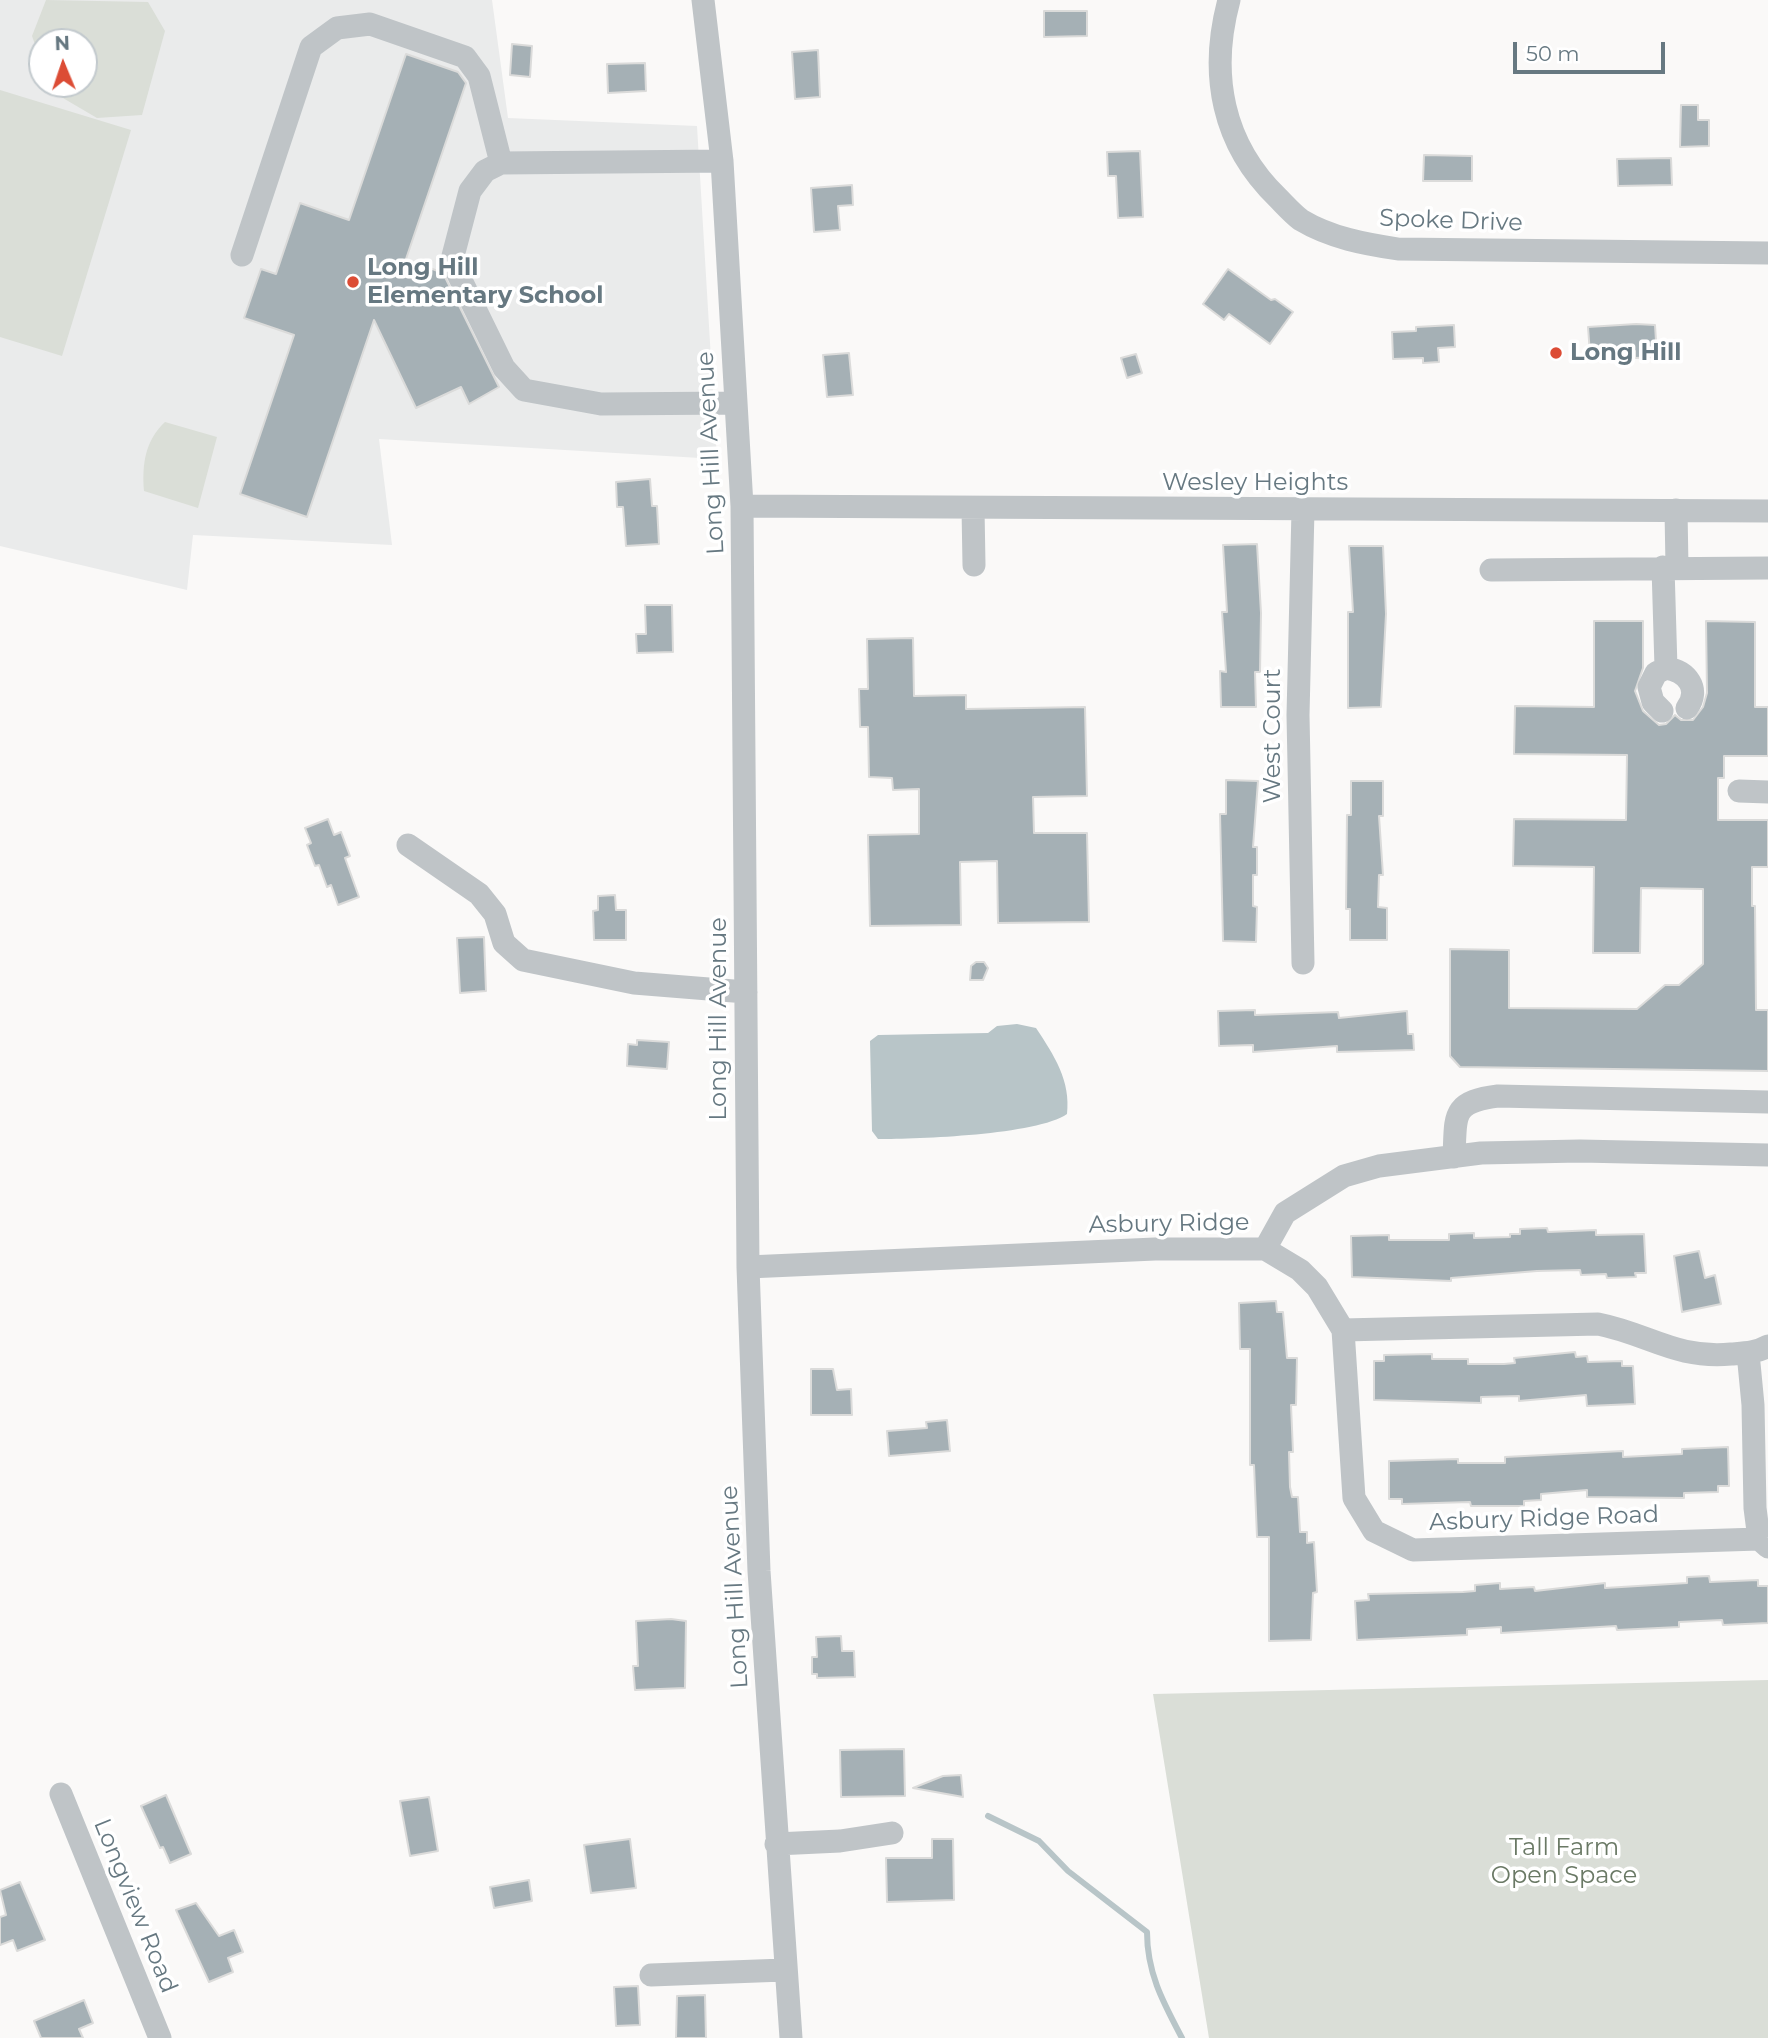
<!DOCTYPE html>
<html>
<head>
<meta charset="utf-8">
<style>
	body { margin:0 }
	#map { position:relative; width:1768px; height:2038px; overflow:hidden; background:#faf9f8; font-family:Montserrat,sans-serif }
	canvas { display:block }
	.north { position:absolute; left:28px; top:28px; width:70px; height:70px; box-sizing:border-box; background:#fff; border:2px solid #c2c9cd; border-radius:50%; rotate:358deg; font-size:19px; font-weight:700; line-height:28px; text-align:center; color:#667881 }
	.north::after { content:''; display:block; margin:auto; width:24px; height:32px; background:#dc4c35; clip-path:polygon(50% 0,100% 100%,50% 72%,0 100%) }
	.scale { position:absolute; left:1513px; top:42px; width:152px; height:32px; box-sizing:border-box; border:4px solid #667881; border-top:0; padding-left:9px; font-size:21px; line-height:24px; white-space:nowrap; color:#667881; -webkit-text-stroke:5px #fff; paint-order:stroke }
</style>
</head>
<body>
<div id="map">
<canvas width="1768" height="2038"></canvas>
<div class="north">N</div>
<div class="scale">50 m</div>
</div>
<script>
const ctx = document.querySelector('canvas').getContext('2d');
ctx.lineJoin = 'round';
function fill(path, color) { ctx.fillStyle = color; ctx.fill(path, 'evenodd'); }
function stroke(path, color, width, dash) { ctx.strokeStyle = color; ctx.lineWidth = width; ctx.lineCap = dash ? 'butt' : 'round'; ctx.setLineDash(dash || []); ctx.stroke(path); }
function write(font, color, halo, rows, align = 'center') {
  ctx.font = font + ' Montserrat,sans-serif'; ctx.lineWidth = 7; ctx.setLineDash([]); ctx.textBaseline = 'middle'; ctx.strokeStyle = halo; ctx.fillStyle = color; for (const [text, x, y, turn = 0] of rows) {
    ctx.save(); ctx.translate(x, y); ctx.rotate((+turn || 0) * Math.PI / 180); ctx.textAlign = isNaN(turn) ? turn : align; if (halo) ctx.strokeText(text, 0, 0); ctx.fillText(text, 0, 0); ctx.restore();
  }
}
fill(new Path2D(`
	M0,0H492L508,118L697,126L717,459L379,439L392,545L193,535L187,590L0,546ZM42,42H84V84H42Z`), '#eaebeb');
fill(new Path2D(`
	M46,0L148,2L165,31L142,115L97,118L51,91L49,84H84V42H42V64L32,36Z
	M0,90L131,130L62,356L0,337Z
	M165,422L217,437L198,508L144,491C142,464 145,441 165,422Z
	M1768,1680V2038H1209L1153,1694Z`), '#daded7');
fill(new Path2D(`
	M1017,1024L1036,1028C1054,1055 1071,1081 1067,1114C1037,1135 918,1139 878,1139L872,1131L870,1041L878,1035L988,1033L997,1026Z`), '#b8c5c8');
stroke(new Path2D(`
	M988,1816L1039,1841L1068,1871L1147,1932C1147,1973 1163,2002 1182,2038`), '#b8c5c8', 6);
const building = new Path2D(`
	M1044,11H1087V36L1044,37Z
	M512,44L532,46L530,77L510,75Z
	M818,50L820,97L795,99L792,52Z
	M406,54L458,72L466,83L406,259L443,273L499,387L469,404L461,387L416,408L374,320L307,517L240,494L294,335L244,318L261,269L276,274L300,203L349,220Z
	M645,63L646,91L608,93L607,64Z
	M1681,105H1698V120H1709V146L1680,147Z
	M1140,151L1143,217L1118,218L1116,176H1108L1107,152Z
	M1424,155L1472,156V181H1423Z
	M1671,158L1672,185L1618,186L1617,159Z
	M852,185L853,205L838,206L840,230L814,232L811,188Z
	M1228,269L1271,300L1275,299L1293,312L1270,344L1229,314L1224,320L1203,304Z
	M1636,324L1655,325L1657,357L1635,358V351L1590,354L1588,327Z
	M1454,325L1455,347L1438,348L1439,362L1423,363V358L1393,359L1392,332L1416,331V327Z
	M849,353L853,395L827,397L823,355Z
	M1136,354L1142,373L1127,378L1121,358Z
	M650,479L652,506H657L659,544L626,546L623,507H617L616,482Z
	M1257,544L1261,613L1260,672H1255L1256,707H1221L1220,671L1226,672L1222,612H1227L1223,545Z
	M1349,546H1383L1386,614L1381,707L1348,708V612H1353Z
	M645,605H672L673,652L637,653L636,634H646Z
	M1594,621H1643V668L1635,691L1643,711L1659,725L1666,724L1675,715L1681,720H1693L1703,707L1707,693L1706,621L1755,622V707H1768V756H1724V778H1718V820H1768V867H1752V906H1755L1756,1010H1768V1071L1460,1067L1450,1056V949L1509,950V1008L1637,1009L1665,985H1679L1703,964V889L1641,888L1640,953H1593L1594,867L1513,866L1514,819L1626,820L1627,755L1514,754L1515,706L1594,707Z
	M913,638L914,696L966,695V709L1085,707L1087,796L1033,797L1034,833H1087L1089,922L998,923L997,861L960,862L961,925L870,926L868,835L919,834V789L893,790L892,778L869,777L868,727H860L859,689H868L867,639Z
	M1226,780L1258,781L1253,847H1257V875H1253V906L1257,907L1256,942L1223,941L1220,814H1226Z
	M1351,781H1383V816H1379L1383,875H1379L1378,907L1387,908V940H1350V909H1346L1347,815H1351Z
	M328,819L334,835L341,832L350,856L345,858L359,897L338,905L331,885L327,887L319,865L315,866L307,845L311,843L305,828Z
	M615,895L616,910H626V940H594L593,911L598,910V896Z
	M484,937L486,991L460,993L457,938Z
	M976,962H984L988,968L983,980H970L971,966Z
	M1255,1010V1015L1338,1012L1339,1018L1407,1011L1408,1034H1413L1414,1050L1337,1052V1046L1253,1052V1045L1219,1046L1218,1011Z
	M637,1040L669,1042L667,1069L627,1066L628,1044L637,1045Z
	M1547,1228L1548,1232L1596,1230V1235L1644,1234L1646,1273H1635L1636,1277L1607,1278L1606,1274L1581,1275L1580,1270L1537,1271L1451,1278V1281L1352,1277L1351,1236L1389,1235V1240H1449V1234L1474,1233V1238L1510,1237V1234H1520V1229Z
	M1699,1251L1705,1278L1715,1275L1721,1304L1682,1312L1674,1256Z
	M1276,1301L1277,1312H1283L1287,1358H1297L1296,1405H1291L1293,1452H1289L1290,1487L1292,1497H1298L1300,1532H1307V1543L1314,1542L1317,1592L1313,1593L1311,1640L1269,1641V1537H1257L1254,1465H1250V1349H1240L1239,1303Z
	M1575,1352L1576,1357L1587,1356L1588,1362L1622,1361V1366H1633L1635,1404L1587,1406L1586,1395L1519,1401V1396L1481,1397V1403L1374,1400V1361H1384V1355L1432,1354V1359H1468V1364H1504L1515,1363L1514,1358Z
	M811,1369H833L837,1390L851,1389L852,1415H811Z
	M947,1420L950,1451L889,1456L887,1431L927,1428L926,1422Z
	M1728,1447L1729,1486H1718V1492L1684,1493V1498L1587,1497V1490L1541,1494V1500L1524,1501V1506H1471L1470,1502L1402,1504V1499H1389V1461L1458,1459V1463H1505V1457L1623,1451V1457L1682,1454V1449Z
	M1709,1576L1710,1582L1758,1580V1586H1768V1623L1723,1625L1722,1620L1679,1622V1627L1617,1630L1616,1626L1501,1633V1627L1467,1629V1635L1357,1640L1355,1601L1369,1600L1368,1594L1463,1592L1475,1591V1585L1500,1583V1589L1534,1587L1535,1591L1605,1583V1588L1687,1583V1577Z
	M671,1619L686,1621L685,1688L635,1690L633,1666H638L636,1621Z
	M841,1636L842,1651H854L855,1677L817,1678V1674H812V1657H817L816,1637Z
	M904,1749L905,1796L841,1797L840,1750Z
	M961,1775L963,1797L913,1788L943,1776Z
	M166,1795L191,1854L170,1863L163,1847L160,1848L141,1806Z
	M429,1797L438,1851L410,1856L400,1801Z
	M630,1839L636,1888L591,1893L584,1845Z
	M932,1839H953L954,1900L887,1902L886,1858H932Z
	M529,1880L532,1901L494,1908L490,1887Z
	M20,1882L45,1940L17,1951L13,1940L0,1945V1917L6,1915L0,1890Z
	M196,1903L219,1936L234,1930L243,1952L228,1958L233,1972L209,1982L176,1910Z
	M638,1986L640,2025L616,2026L614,1987Z
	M705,1995L706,2038H676L677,1996Z
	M84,2000L93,2023L79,2029L83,2038H41L34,2021Z`);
fill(building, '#a5b0b5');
stroke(building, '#dbdbda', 2);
stroke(new Path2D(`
	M703,0L722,161L742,506L748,1267L759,1571L791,2038
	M1229,0C1209,74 1222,144 1278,198C1285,205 1293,214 1301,220C1331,238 1365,244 1398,249L1768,253
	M722,161L501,163L485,171L470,191L453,256L458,274L504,368L524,390L601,404L736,403
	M242,255L311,47L337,28L370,24L465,57L479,76L501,163
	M742,506L1768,511
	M973,508L974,565
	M1303,510L1298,715L1303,963
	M1676,510L1677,567
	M1663,567L1666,668
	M1491,570L1768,568
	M1662,711L1653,702L1649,687L1656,673L1666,668C1687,671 1701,689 1687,708
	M1739,791L1768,792
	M408,845L479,894L495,914L504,943L523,960L634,983L746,992
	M1454,1157C1456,1115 1451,1102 1498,1096L1768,1102
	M1265,1249L1300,1270L1317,1287L1343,1330L1354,1498L1374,1531L1413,1550L1759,1539
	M748,1267L1155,1249H1265L1285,1213L1344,1176L1379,1166L1481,1153L1580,1151L1768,1155
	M1343,1330L1598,1324C1649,1334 1675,1359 1731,1354C1744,1353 1756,1353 1768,1346
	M1748,1353L1753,1405L1755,1508L1759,1539L1768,1547
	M61,1794L160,2038
	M776,1844L840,1841L892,1833
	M651,1975L784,1970`), '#bfc4c7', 23);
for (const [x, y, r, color] of [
	[353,282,7,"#dc4c35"],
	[1556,353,7,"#dc4c35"]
]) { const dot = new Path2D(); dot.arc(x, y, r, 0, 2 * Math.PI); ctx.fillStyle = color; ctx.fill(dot); stroke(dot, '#fff', 2.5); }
write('24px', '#667881', '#fff', [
	["Spoke Drive",1451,221,2],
	["Long Hill Avenue",711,453,-93],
	["Wesley Heights",1255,483],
	["West Court",1273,736,-90],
	["Long Hill Avenue",719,1019,-90],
	["Asbury Ridge",1169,1224,-1],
	["Asbury Ridge Road",1544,1519,-2],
	["Long Hill Avenue",735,1587,-93],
	["Longview Road",135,1906,68]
]);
write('bold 24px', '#667881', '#fff', [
	["Long Hill",367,268],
	["Elementary School",367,296],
	["Long Hill",1570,353]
], 'left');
write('24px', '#6a7965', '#fff', [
	["Tall Farm",1564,1848],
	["Open Space",1564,1876]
]);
</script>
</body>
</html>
